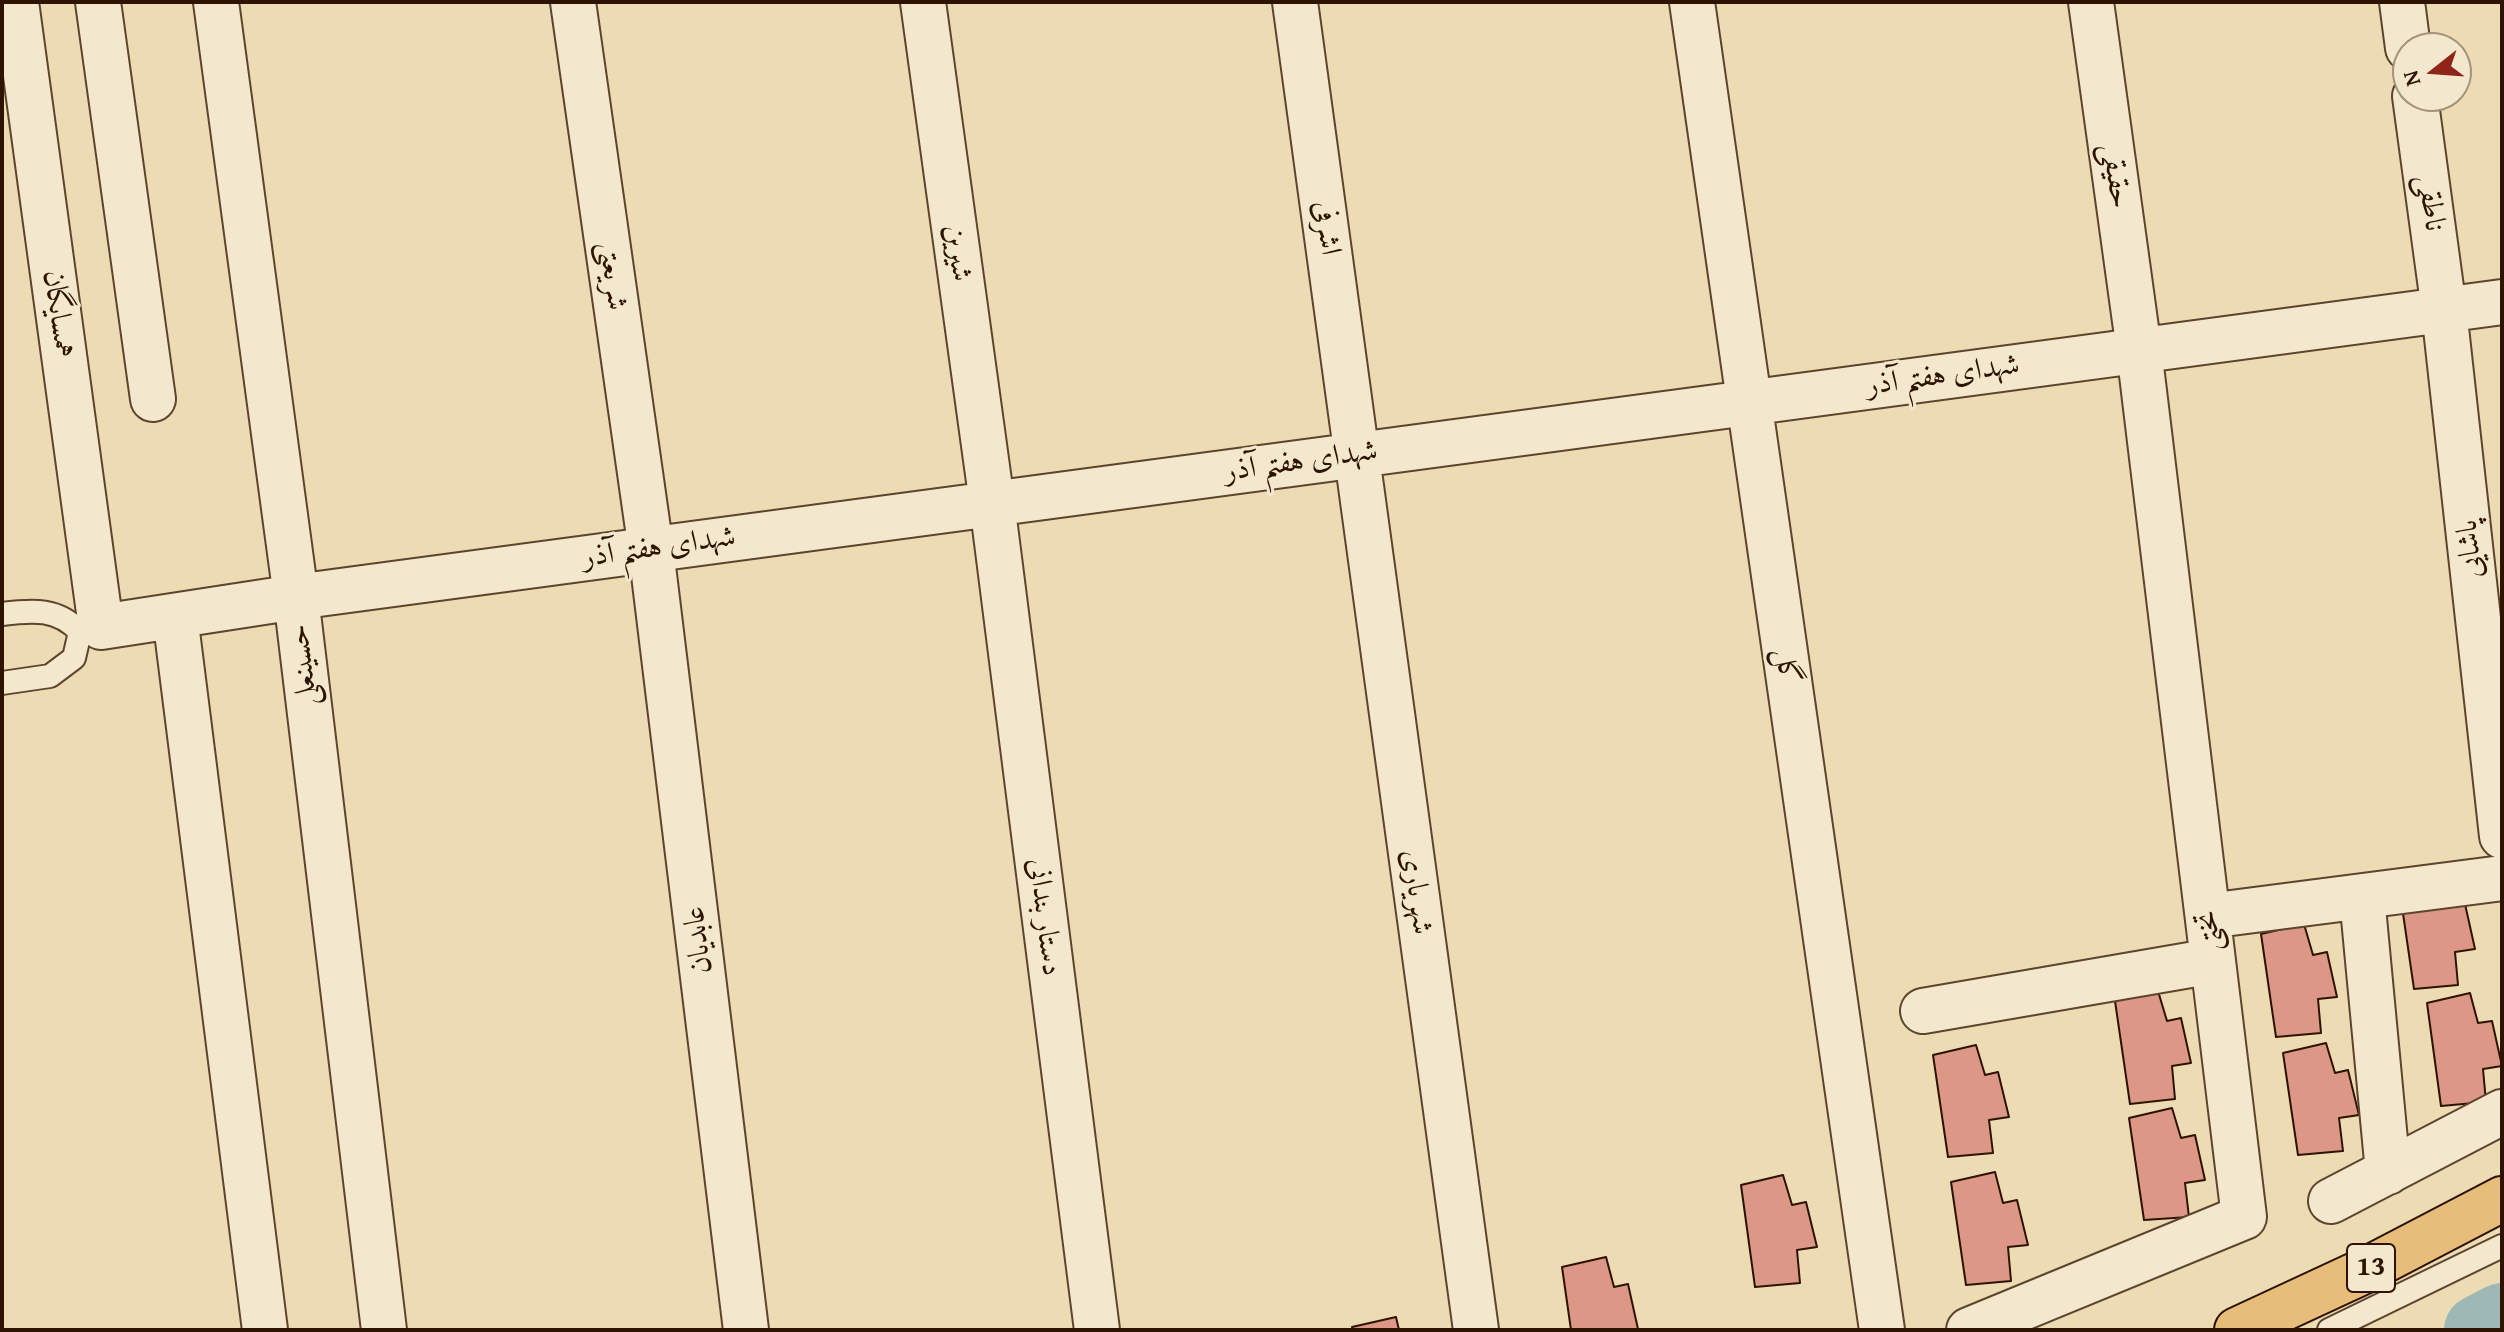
<!DOCTYPE html>
<html>
<head>
<meta charset="utf-8">
<style>
	body { margin:0 }
	#map { position:relative; width:2504px; height:1332px; overflow:hidden; background:#eddcb3; font-family:"Gentium Book Plus",serif }
	canvas { display:block }
	.frame { position:absolute; inset:0; border:4px solid #2d1300; pointer-events:none }
	.north { position:absolute; left:2392px; top:32px; width:80px; height:80px; box-sizing:border-box; background:#f3e8ce; border:2px solid #a4937c; border-radius:50%; rotate:253deg; font-size:22px; font-weight:700; line-height:32px; text-align:center; color:#2d1300 }
	.north::after { content:''; display:block; margin:auto; width:28px; height:36px; background:#8f2418; clip-path:polygon(50% 0,100% 100%,50% 72%,0 100%) }
</style>
</head>
<body>
<div id="map">
<canvas width="2504" height="1332"></canvas>
<div class="frame"></div>
<div class="north">N</div>
</div>
<script>
const ctx = document.querySelector('canvas').getContext('2d');
ctx.lineJoin = 'round';
function stroke(path, color, width, dash) { ctx.strokeStyle = color; ctx.lineWidth = width; ctx.lineCap = dash ? 'butt' : 'round'; ctx.setLineDash(dash || []); ctx.stroke(path); }
function fill(path, color) { ctx.fillStyle = color; ctx.fill(path, 'evenodd'); }
function write(font, color, halo, rows, align = 'center') {
  ctx.font = font + ' "Gentium Book Plus",Amiri,serif'; ctx.lineWidth = 6; ctx.setLineDash([]); ctx.textBaseline = 'middle'; ctx.strokeStyle = halo; ctx.fillStyle = color; for (const [text, x, y, turn = 0] of rows) {
    ctx.save(); ctx.translate(x, y); ctx.rotate((+turn || 0) * Math.PI / 180); ctx.textAlign = isNaN(turn) ? turn : align; if (halo) ctx.strokeText(text, 0, 0); ctx.fillText(text, 0, 0); ctx.restore();
  }
}
stroke(new Path2D(`
	M2479,1330L2502,1318`), '#9cb9b5', 70);
const building = new Path2D(`
	M2399,886L2465,904L2475,949L2455,952L2458,985L2414,989Z
	M2304,924L2313,955L2327,952L2337,997L2318,999L2321,1033L2276,1037L2261,934Z
	M2158,991L2167,1021L2181,1018L2191,1063L2172,1066L2175,1099L2130,1104L2115,1001Z
	M2470,993L2478,1023L2492,1021L2502,1066L2483,1069L2486,1102L2441,1106L2427,1003Z
	M2326,1043L2335,1073L2348,1070L2359,1115L2339,1118L2343,1151L2298,1155L2283,1053Z
	M1976,1045L1985,1075L1998,1072L2009,1117L1989,1120L1993,1153L1948,1157L1933,1055Z
	M2172,1108L2181,1138L2195,1135L2205,1180L2185,1183L2189,1217L2144,1220L2129,1118Z
	M1995,1172L2003,1203L2017,1200L2028,1245L2008,1247L2011,1281L1966,1285L1951,1182Z
	M1783,1175L1792,1205L1806,1202L1817,1247L1797,1250L1800,1283L1755,1287L1741,1185Z
	M1606,1257L1614,1287L1628,1284L1638,1329L1571,1330L1562,1267Z
	M1396,1317L1399,1330H1353L1352,1327Z`);
fill(building, '#dc9786');
stroke(building, '#2d1300', 2);
const service = new Path2D(`
	M2,614C33,610 58,608 80,632L101,627
	M2,683L50,676L74,658L80,632
	M2329,1330L2502,1246`);
const minor = new Path2D(`
	M16,2L101,627L296,597L2502,302
	M98,2L153,399
	M216,2L296,597L384,1330
	M573,2L651,550L746,1330
	M923,2L992,503L1097,1330
	M1295,2L1476,1330
	M1692,2L1882,1330
	M2402,2L2408,48
	M2415,96L2444,310L2502,836
	M175,616L265,1330
	M2362,897L2388,1172
	M2208,916L2502,878
	M1923,1011L2213,961
	M2331,1201L2502,1112
	M1969,1330L2244,1217L2139,350L2091,2`);
const trunk = new Path2D(`
	M2237,1330L2362,1272L2502,1199`);
stroke(service, '#5d452d', 26);
stroke(minor, '#5d452d', 48);
stroke(trunk, '#2d1300', 48);
stroke(service, '#f3e8ce', 22);
stroke(minor, '#f3e8ce', 44);
stroke(trunk, '#e6be7a', 44);
for (const [x, y, w] of [
	[2371,1268,48]
]) { const box = new Path2D(); box.roundRect(x - w / 2, y - 24, w, 48, 6); ctx.fillStyle = '#f3e8ce'; ctx.fill(box); stroke(box, '#2d1300', 2); }
write('bold 28px', '#2d1300', null, [
	["13",2371,1268]
]);
write('30px', '#2d1300', '#f3e8ce', [
	["حقیقی",2115,176,82],
	["ناطقی",2430,203,82],
	["اشرفی",1326,228,82],
	["شیرین",957,253,82],
	["شریعتی",612,276,82],
	["همسایگان",58,314,82],
	["شهدای هفتم آذر",1943,376,-8],
	["شهدای هفتم آذر",1301,462,-8],
	["شهدای هفتم آذر",659,548,-8],
	["پاشایی",2471,549,-96],
	["حسینعلی",304,665,-97],
	["گل",1786,666,82],
	["شهریاری",1416,892,82],
	["دستار بندانی",1044,917,83],
	["تختی",2210,931,-97],
	["عابدیان",699,940,-97]
]);
</script>
</body>
</html>
